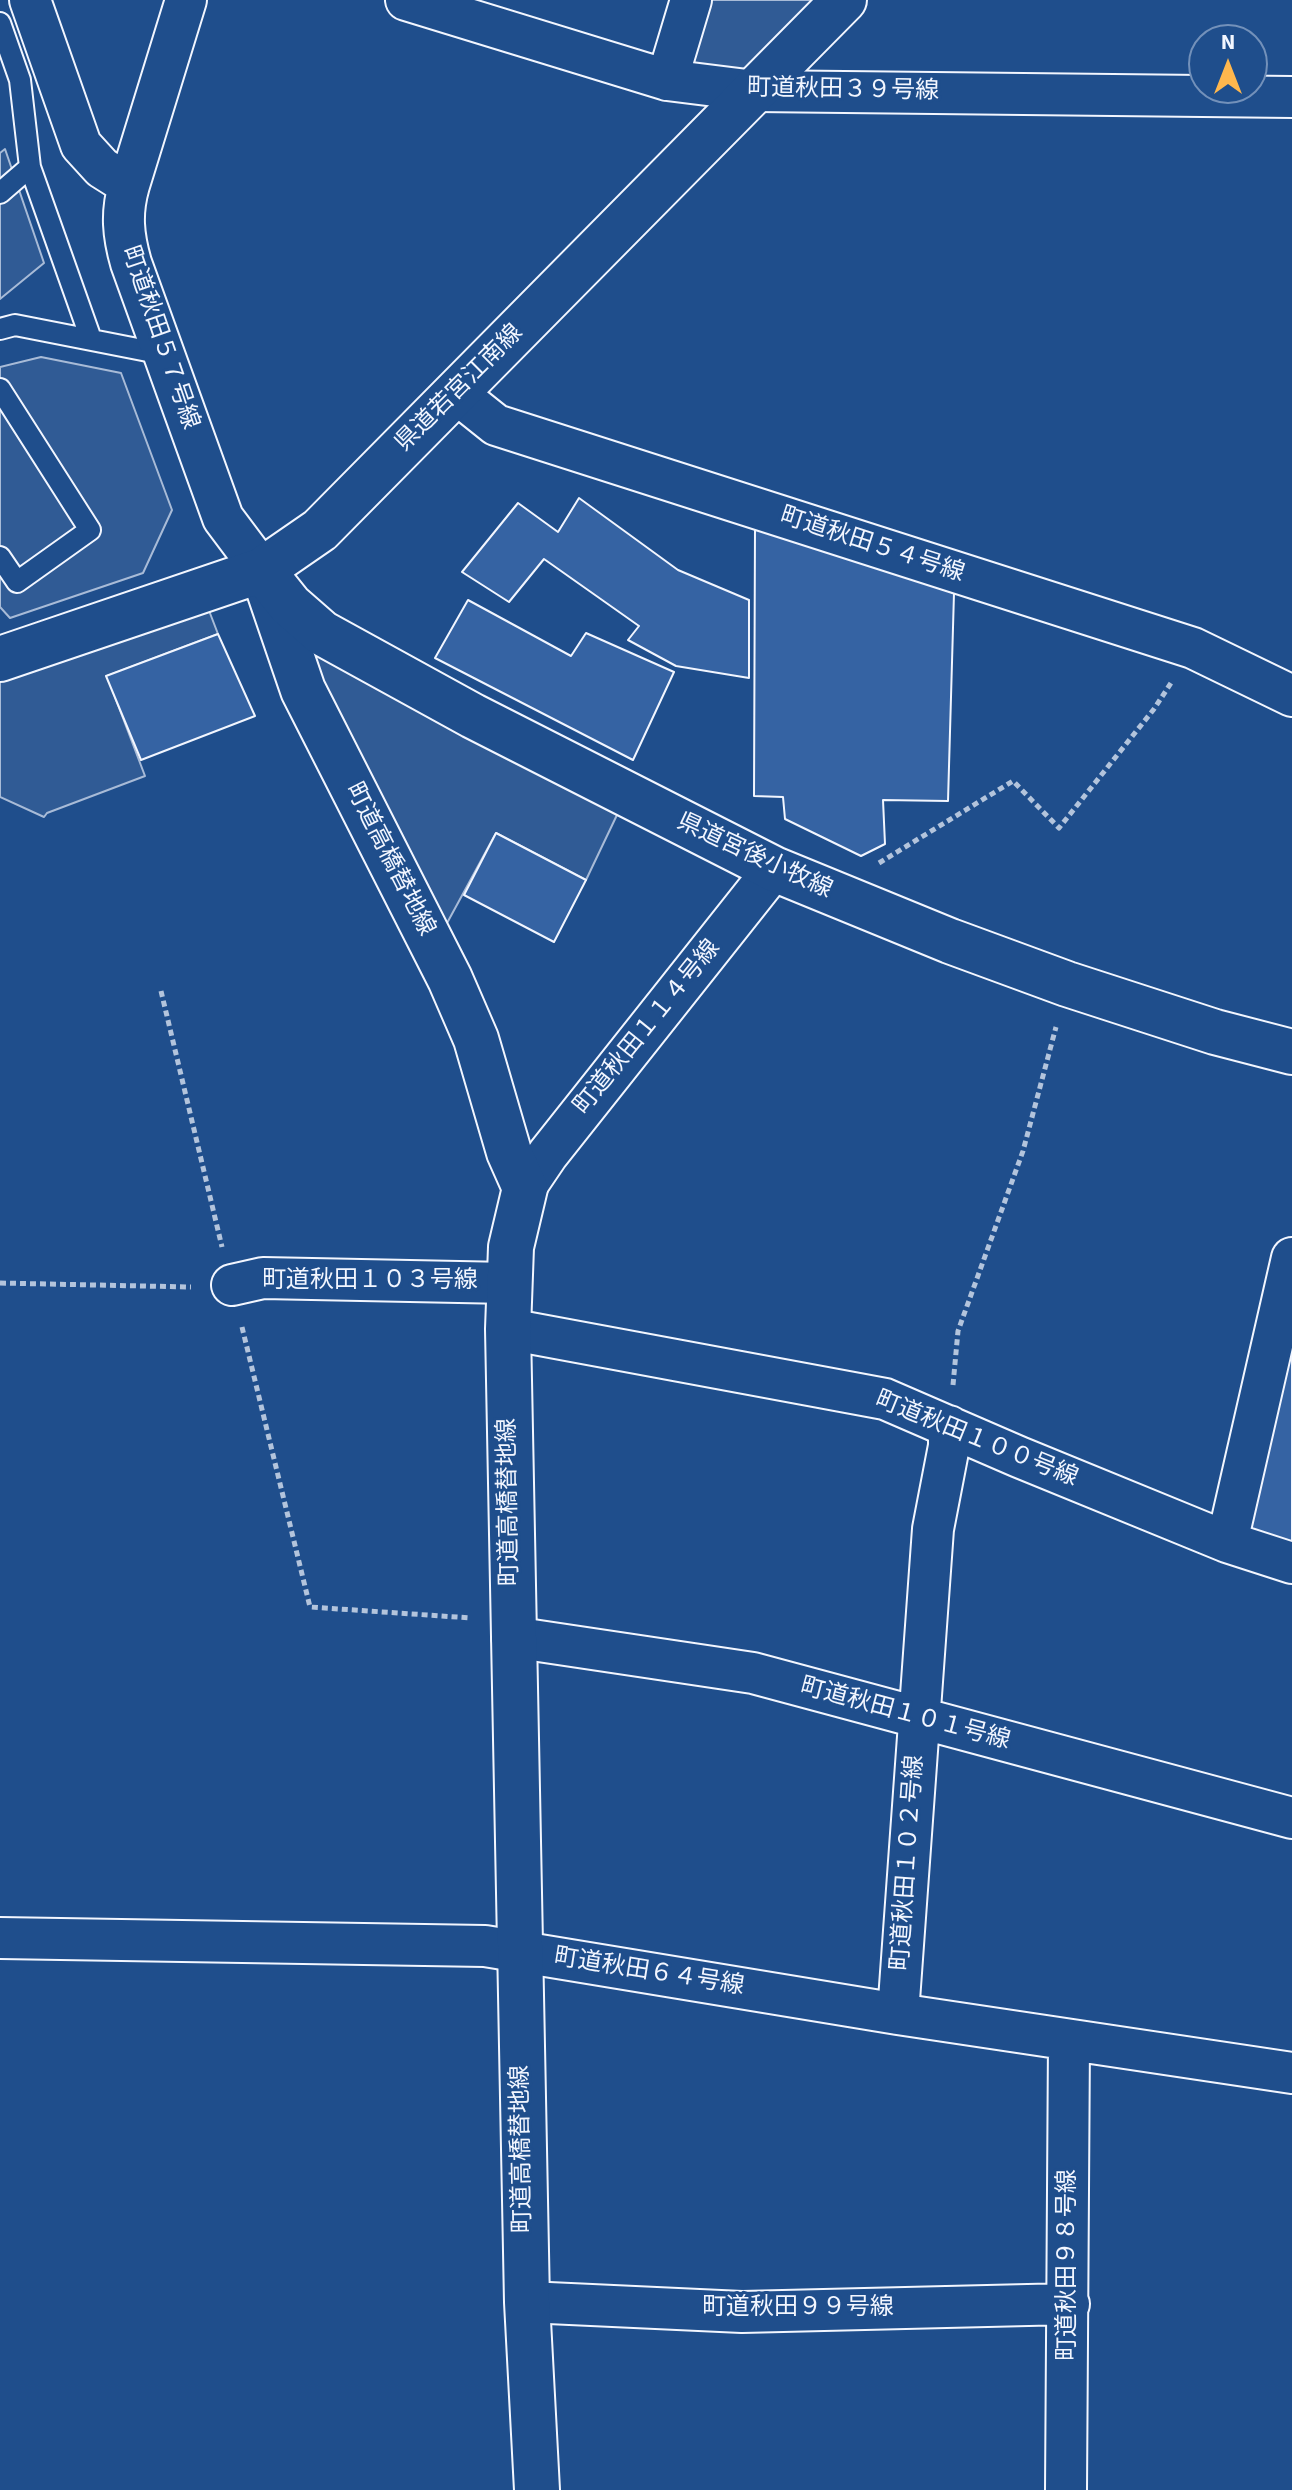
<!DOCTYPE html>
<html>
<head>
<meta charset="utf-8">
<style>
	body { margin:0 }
	#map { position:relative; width:1292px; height:2490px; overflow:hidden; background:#1f4e8c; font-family:"Source Sans 3",sans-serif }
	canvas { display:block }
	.north { position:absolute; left:1188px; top:24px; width:80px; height:80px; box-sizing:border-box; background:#1f4e8c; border:2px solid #7391ba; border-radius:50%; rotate:0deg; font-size:22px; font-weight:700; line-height:32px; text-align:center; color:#f2f6ff }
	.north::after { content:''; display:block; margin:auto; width:28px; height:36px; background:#ffb74d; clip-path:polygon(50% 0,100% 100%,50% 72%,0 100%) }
</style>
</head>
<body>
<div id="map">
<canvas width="1292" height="2490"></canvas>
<div class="north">N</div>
</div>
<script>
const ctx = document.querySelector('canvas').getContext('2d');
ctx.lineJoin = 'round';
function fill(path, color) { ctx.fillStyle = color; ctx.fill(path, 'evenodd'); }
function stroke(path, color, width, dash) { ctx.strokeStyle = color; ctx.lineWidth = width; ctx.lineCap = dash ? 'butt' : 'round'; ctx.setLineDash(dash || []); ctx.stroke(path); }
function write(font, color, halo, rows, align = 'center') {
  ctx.font = font + ' "Source Sans 3","Noto Sans JP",sans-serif'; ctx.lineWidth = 6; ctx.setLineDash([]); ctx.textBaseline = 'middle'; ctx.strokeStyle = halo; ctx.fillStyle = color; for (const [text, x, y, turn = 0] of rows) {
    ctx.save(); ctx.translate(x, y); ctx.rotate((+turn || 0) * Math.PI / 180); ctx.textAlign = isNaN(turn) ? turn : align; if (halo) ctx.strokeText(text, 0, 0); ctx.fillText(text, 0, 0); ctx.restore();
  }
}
const parking = new Path2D(`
	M691,0H844L755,91L667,80Z
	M5,149L44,263L0,299V153Z
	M41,357L121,373L172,510L143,573L10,618L0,607V367Z
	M208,608L218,634L107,676L145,776L47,813L44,817L0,797V661Z
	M322,633L626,796L586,880L496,833L434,947L303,690Z`);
fill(parking, '#305b95');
stroke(parking, '#a8bbd7', 2);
const building = new Path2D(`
	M579,498L678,570L749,600V678L676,666L628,640L639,626L544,559L509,602L462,572L518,503L558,532Z
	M755,526L954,593L948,801L883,800L885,844L861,856L785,819L783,797L754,796Z
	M468,600L571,656L586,633L674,672L633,760L435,658Z
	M218,634L255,716L141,760L106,676Z
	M496,833L586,880L554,942L464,895Z
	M1292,1326V1551L1246,1541Z`);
fill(building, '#3563a3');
stroke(building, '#f2f6ff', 2);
const service = new Path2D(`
	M0,23L20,80L30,167L91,339
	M0,193L30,167
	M0,329L15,325L163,354
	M0,389L90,530L17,582L0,557`);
const minor = new Path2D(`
	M30,0L81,145L102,168L129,185
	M186,0L129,185C121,213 123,235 131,263L223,518L262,570
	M406,0L667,80L755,91L1292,97
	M667,80L691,0
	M456,393L496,425L1193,648L1292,696
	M525,1188L548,1154L774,869
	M232,1285L263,1278L508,1283
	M508,1329L885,1399L1019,1457L1227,1542L1292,1563
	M1227,1542L1292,1258
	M512,1637L753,1673L1292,1818
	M0,1938L485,1946L898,2014L1292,2073
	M898,2014L933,1529L949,1446V1426
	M527,2302L742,2312L1069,2304
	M1066,2490L1069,2040`);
const tertiary = new Path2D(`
	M262,570L303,690L450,979L476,1039L509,1152L525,1188L511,1247L508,1329L527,2302L537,2490`);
const secondary = new Path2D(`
	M262,570L290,605L322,633L473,716L774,869L950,941L1067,984L1215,1032L1292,1052
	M0,659L262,570L320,530L844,0`);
stroke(service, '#f2f6ff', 24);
stroke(minor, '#f2f6ff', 44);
stroke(tertiary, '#f2f6ff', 48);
stroke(secondary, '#f2f6ff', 48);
stroke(new Path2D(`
	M879,863L1013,781L1059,828L1154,709L1171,683
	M161,991L222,1247
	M0,1283L191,1287
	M242,1327L310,1607L471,1618
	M953,1385L958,1331L1023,1151L1056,1027`), '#b3c4dc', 5, [6, 4]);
stroke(service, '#1f4e8c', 20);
stroke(minor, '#1f4e8c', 40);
stroke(tertiary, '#1f4e8c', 44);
stroke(secondary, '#1f4e8c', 44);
write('24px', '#f2f6ff', '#1f4e8c', [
	["町道秋田３９号線",843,91,1],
	["町道秋田５７号線",159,338,71],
	["県道若宮江南線",460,389,-45],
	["町道秋田５４号線",872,546,18],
	["県道宮後小牧線",754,857,25],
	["町道高橋替地線",389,860,63],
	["町道秋田１１４号線",648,1028,-51],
	["町道秋田１０３号線",370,1282],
	["町道秋田１００号線",976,1440,22],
	["町道高橋替地線",510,1502,-91],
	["町道秋田１０１号線",905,1715,15],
	["町道秋田１０２号線",909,1863,-86],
	["町道秋田６４号線",649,1973,9],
	["町道高橋替地線",523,2149,-91],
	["町道秋田９８号線",1069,2265,-90],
	["町道秋田９９号線",798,2309]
]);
</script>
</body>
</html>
